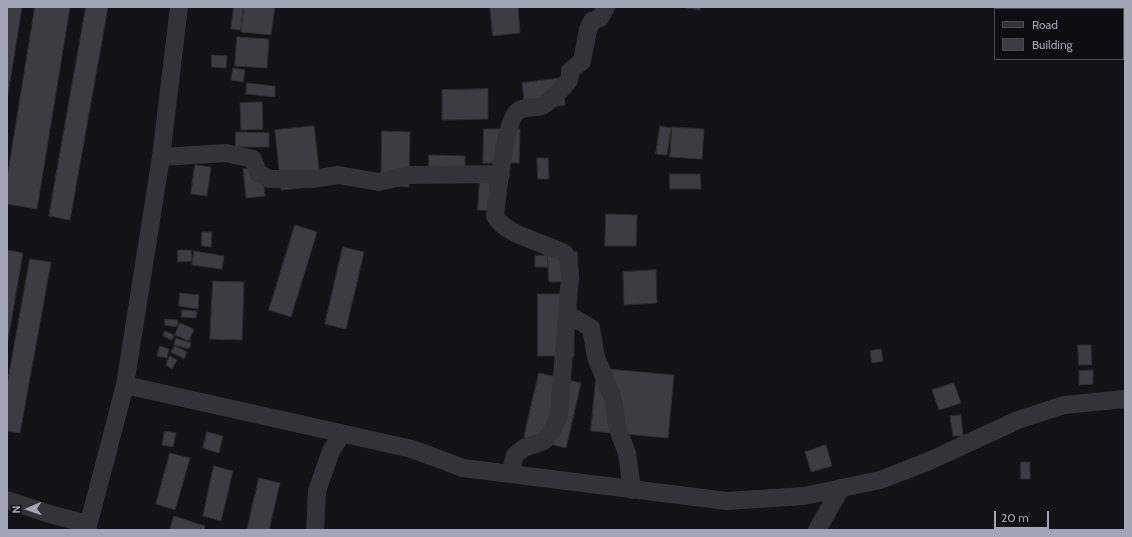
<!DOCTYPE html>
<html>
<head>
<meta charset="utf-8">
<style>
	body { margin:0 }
	#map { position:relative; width:1132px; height:537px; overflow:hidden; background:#131315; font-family:Cabin,sans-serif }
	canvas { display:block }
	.frame { position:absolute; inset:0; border:8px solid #a3a6b6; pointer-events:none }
	.legend { position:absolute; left:994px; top:8px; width:130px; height:52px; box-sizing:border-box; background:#0e0e10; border:1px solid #4a4b52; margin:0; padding:5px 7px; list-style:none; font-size:12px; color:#a3a6b6 }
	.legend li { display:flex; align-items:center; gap:8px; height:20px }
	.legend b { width:20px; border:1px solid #4a4b52 }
	.north { position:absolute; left:8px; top:489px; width:40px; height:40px; -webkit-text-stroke:3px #0e0e10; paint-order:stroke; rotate:268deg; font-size:11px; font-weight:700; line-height:16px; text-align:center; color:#a3a6b6 }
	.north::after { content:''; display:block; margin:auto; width:14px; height:18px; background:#a3a6b6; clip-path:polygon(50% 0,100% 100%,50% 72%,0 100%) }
	.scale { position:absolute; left:994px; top:511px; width:55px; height:18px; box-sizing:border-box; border:2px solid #a3a6b6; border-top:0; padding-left:5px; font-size:12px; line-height:14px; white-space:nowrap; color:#a3a6b6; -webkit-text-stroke:3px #0e0e10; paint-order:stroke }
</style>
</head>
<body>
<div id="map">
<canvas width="1132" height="537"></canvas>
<div class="frame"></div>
<ul class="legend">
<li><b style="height:5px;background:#33343a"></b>Road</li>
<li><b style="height:11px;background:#3c3d42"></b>Building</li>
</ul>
<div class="north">N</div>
<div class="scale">20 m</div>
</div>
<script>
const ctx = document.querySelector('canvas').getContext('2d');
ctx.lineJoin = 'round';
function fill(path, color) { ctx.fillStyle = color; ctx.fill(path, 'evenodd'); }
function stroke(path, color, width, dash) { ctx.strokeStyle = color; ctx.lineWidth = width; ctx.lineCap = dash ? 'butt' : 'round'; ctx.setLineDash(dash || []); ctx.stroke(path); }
const building = new Path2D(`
	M7,7H22L7,100Z
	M35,7H70L37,209L7,204V179Z
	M86,7H108L70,220L49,216Z
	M234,7H243L241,30L231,29Z
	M244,7H275L271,35L241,32Z
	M490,7H518L520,33L493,36Z
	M682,7H700V10Z
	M237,37L269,39L267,68L235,66Z
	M212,55L227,56L226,68L212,67Z
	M233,68L245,70L243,82L231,80Z
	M562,78L565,105L525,110L522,83Z
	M247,83L275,86V97L246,94Z
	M488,89V119L442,120V90Z
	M262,102L263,129L241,130L240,103Z
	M314,126L321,186L281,190L275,130Z
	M660,126L671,128L667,155L656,154Z
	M672,127L704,129L702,159L670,157Z
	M484,129H520L519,163H483Z
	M382,131L410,132L409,187L381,186Z
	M236,132L269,133V147H236Z
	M429,155L465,156V171L429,170Z
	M537,158H548L549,179H538Z
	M195,165L211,167L207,196L191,194Z
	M262,167L265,196L246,198L243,169Z
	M480,174L502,175L501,211L478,210Z
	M670,174H700L701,189H670Z
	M606,214L637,215L636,246H605Z
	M295,225L317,232L291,317L269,310Z
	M202,232H212L211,247L202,246Z
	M343,247L364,252L346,329L325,324Z
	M7,250L23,253L7,345Z
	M178,250H191L192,261L178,262Z
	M194,251L224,256L222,269L192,265Z
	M577,252L579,281L549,282L547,254Z
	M547,255L548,267H535V256Z
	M30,259L51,262L20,433L7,431V385Z
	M656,270L657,303L624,305L623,272Z
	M213,281L244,282L242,340L210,339Z
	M180,293L199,295L198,309L179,306Z
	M538,294H573L574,356H538Z
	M182,310L197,311L196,318L182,317Z
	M165,319L178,320L177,327L165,325Z
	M180,323L194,329L189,341L175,335Z
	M165,331L174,335L172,340L163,336Z
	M176,338L191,343L189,349L174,345Z
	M1078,345H1091L1092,365H1079Z
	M160,346L169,349L167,358L157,356Z
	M175,346L187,352L184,359L171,352Z
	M881,349L883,361L872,363L870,351Z
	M170,356L177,360L172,369L166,365Z
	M597,368L674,375L668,438L591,431Z
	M1093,370V384L1079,385V371Z
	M539,373L581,383L566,448L524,437Z
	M954,383L961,403L939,410L932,390Z
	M961,415L963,436H953L950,416Z
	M165,431L176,433L173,447L162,445Z
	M207,432L223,436L219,453L203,448Z
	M826,445L832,466L811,472L805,452Z
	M170,453L190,458L175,510L156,504Z
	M1021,462H1030V479H1021Z
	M214,466L233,471L221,521L203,516Z
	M259,478L280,483L269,530H247Z
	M174,516L205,526L204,530H170Z`);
fill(building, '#3c3d42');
stroke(building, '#2d2d31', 1);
stroke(new Path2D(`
	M161,157L226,153L253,159L258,173L269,179H312L338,175L379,182L409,175L501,174
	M567,314L591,328L596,357L612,396L618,430L627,453L632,490
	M125,385L412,449L463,468L727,501L804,496L880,480L927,462L1018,420L1064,405L1125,399
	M510,474L515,455L524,448L544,441L552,431L559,415L570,276L568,259L564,253C545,243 505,235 495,216C497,197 505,124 516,113C523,105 533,109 542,106C548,103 566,85 569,80C570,78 570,74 570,71L582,61L588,30L592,21L600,18L606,7
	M7,500L53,515L88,524
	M87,530L125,385L161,157L179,7
	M315,530L317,491L331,451L342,434
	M817,530L841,488`), '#33343a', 18);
</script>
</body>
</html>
